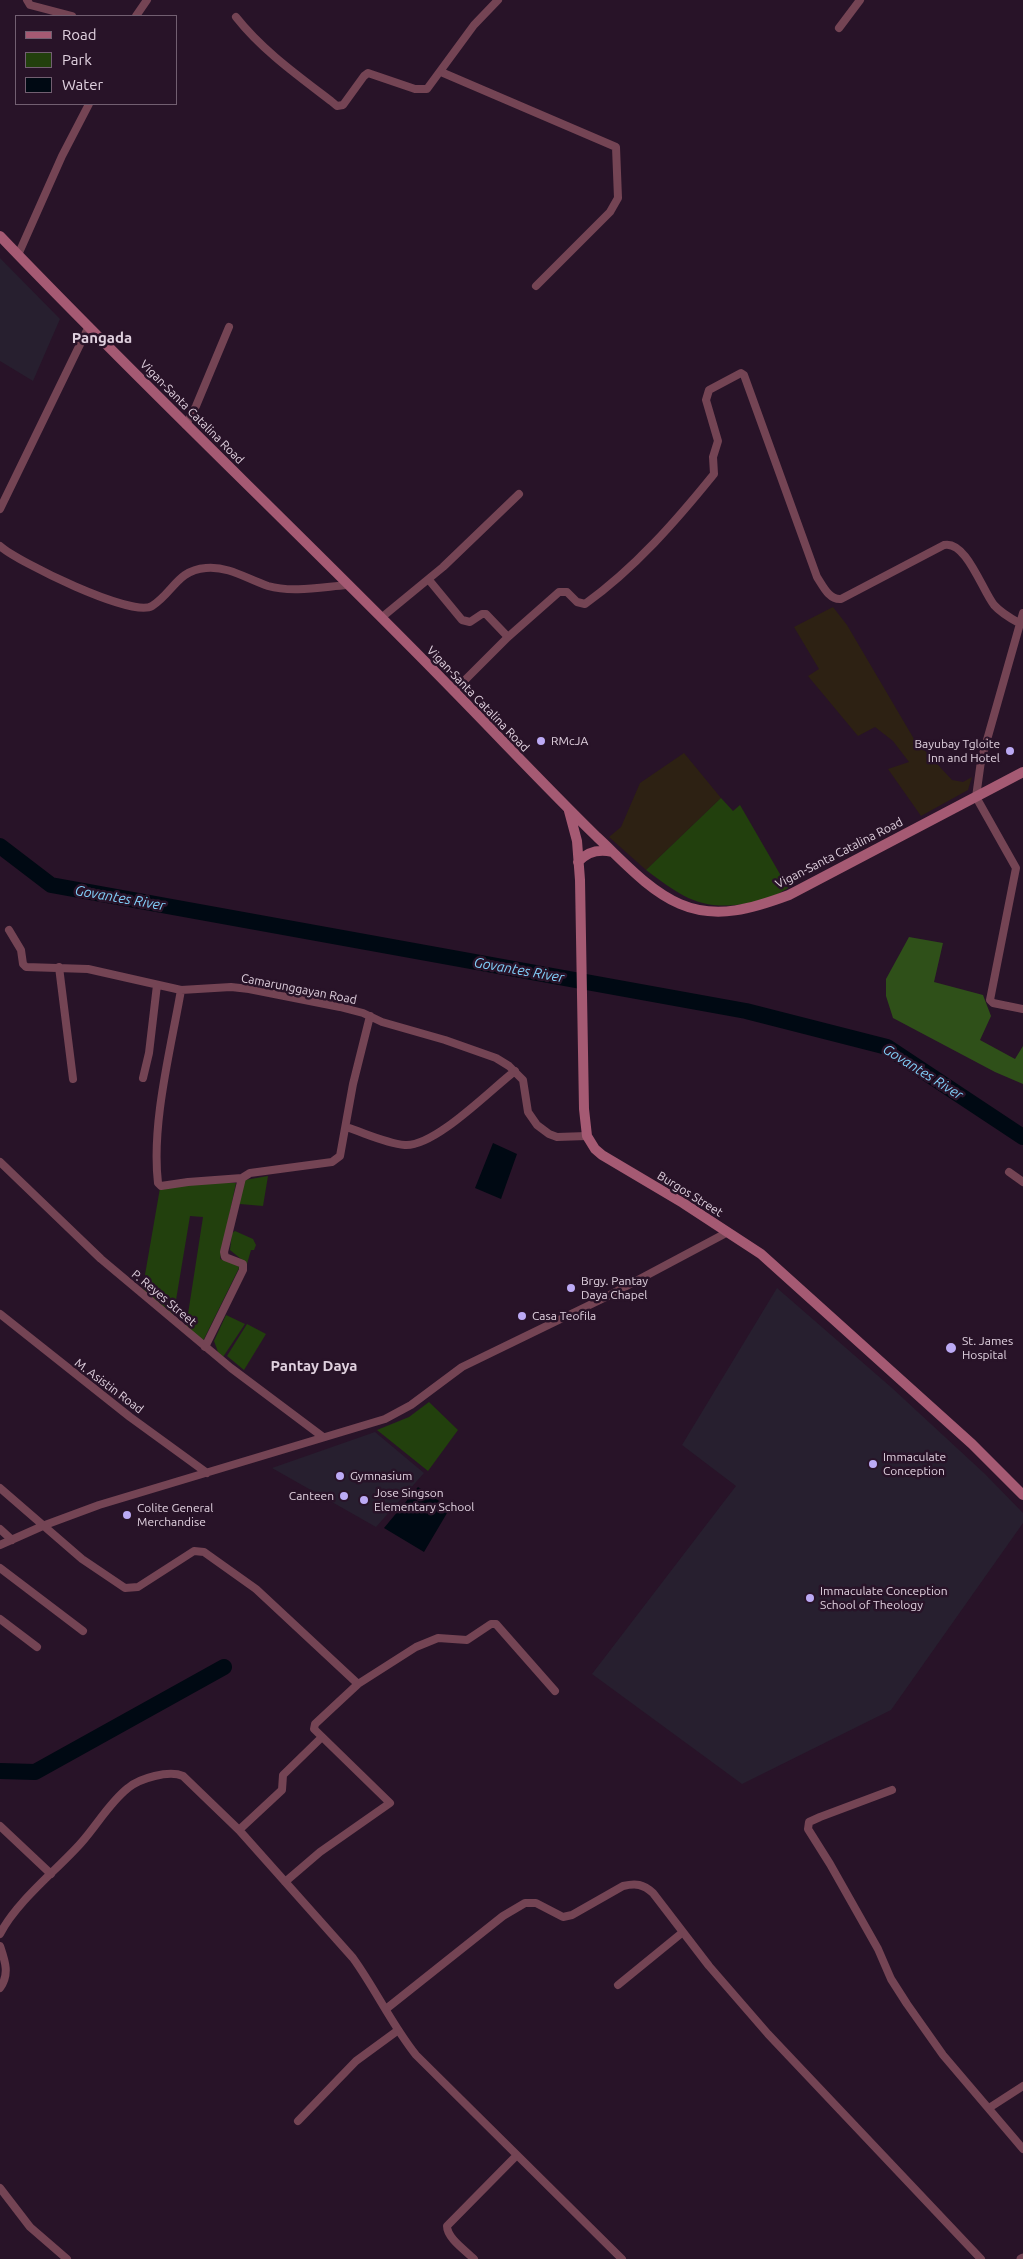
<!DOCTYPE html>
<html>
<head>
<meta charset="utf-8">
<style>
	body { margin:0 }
	#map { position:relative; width:1023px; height:2259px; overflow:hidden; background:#281328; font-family:Ubuntu,sans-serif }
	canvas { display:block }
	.legend { position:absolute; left:15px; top:15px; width:162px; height:90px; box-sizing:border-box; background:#281328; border:1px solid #725f71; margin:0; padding:6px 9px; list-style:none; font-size:15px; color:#e0d1df }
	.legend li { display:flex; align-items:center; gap:10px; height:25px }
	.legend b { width:25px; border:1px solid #725f71 }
</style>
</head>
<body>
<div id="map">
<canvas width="1023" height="2259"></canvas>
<ul class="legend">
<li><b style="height:6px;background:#a55a73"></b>Road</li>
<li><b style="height:14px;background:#22400d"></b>Park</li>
<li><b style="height:14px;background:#000913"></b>Water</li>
</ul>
</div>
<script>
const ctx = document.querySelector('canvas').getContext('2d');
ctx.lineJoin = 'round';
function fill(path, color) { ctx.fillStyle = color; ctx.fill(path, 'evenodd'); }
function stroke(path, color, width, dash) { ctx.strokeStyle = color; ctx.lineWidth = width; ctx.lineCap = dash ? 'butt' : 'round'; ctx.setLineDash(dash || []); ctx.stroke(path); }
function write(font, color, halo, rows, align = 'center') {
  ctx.font = font + ' Ubuntu,sans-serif'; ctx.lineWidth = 5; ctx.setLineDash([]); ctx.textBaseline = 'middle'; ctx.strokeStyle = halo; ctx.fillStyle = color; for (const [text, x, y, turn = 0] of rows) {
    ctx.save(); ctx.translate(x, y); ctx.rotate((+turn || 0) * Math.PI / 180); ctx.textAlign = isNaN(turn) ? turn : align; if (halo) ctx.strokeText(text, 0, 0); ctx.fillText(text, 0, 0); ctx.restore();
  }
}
fill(new Path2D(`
	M833,607L847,625L914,739L952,780L963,782L972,777L968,790L921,816L888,769L909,762L893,741L875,727L858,736L808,676L819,669L794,627Z
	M684,753L721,798L646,870L609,837L621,827L640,783Z`), '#2d2113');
fill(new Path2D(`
	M0,258L60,319L33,381L0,361Z
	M777,1288L892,1388L985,1474L1023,1513V1523L891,1710L742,1784L592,1674L736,1486L682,1445Z
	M375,1432L424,1473L376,1527L272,1468Z`), '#271f2f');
fill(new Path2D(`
	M721,798L733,811L740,805L788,888C776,896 763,901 749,903C702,912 682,897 646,870Z
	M268,1176L263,1206L240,1204L239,1199L245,1180Z
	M208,1183H236L220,1259L238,1265L239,1268L203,1341L186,1327L203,1217L190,1216L173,1318L142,1292L160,1188Z
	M235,1231L253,1239L256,1245L254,1250H251L247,1264L230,1250L232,1233Z
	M226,1315L245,1324L223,1357L218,1352L214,1341Z
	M247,1324L266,1334L244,1370L227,1356Z
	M429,1402L458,1430L428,1471L377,1430L409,1417Z`), '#22400d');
fill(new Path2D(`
	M909,937L943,943L934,982L983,995L991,1016L980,1040L1015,1059L1023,1046V1084L995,1072L893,1018L886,996V979Z`), '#2f5019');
fill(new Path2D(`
	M493,1143L517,1154L501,1199L475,1188Z
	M418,1487L450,1508L424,1552L384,1528Z`), '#000913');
stroke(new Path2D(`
	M0,846L51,885L746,1011L887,1047L1023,1137
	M0,1771L35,1772L224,1667`), '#000913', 16);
stroke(new Path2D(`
	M27,0L30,5L72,16
	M136,16L147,0
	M236,17C262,50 297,75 331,101L337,106L343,105L364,76L368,73L415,89H427L474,25L498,0
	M839,28L860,0
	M441,72L616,147L618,198L610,212L536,286
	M18,255L62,156L89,104
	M186,425L196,406L229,327
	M0,509L89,326
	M0,546C18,562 132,618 152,606C173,593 177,570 206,568C229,566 247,579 268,586C292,593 322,587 347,585
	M429,580L462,620L470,622L482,614H486L508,637
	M1023,613L981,761L976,797L1016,868L990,1000L993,1003L1023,1009
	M381,618L443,567L519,494
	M454,691L508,637L559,592H567L577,602L585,604C635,568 676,521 714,474L713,457L718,441L706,400L709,390L741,373L744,375L817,577C823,586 829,600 841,599L944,545C966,540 982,590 994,605C1001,613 1010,618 1019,623
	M9,930L21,950L23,964L26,967L88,969L181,990L231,987L249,989L340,1007L363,1013L382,1022L445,1040L496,1058L509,1066L523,1080L528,1112L537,1125L549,1134L557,1137L587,1136
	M59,967L73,1079
	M181,990C171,1048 151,1124 158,1183L161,1186L188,1182L242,1178
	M143,1078L149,1053L157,985
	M346,1127C365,1133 385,1143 405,1145C435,1147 490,1090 515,1071
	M0,1162L101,1259L231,1368L323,1437
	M1009,1172L1023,1182
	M0,1314L130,1417L207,1473
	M205,1347L243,1270V1264L225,1257L224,1252L242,1178L250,1173L332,1162L340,1156L353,1084L370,1016
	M0,1488L82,1559L125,1588L138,1587L194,1551L204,1552L256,1589L358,1684
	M0,1529L12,1540
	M0,1545L45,1525L99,1505L385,1419L411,1405L462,1367L604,1298L728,1232
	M0,1568L83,1631
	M0,1619L37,1647
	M892,1790L820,1817L809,1822L808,1829L830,1864L878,1949L891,1979L907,2004L943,2055L1023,2149
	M0,1826L51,1874
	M239,1830L282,1790L283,1775L322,1737
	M285,1882L320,1852L390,1803L314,1729L315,1724L358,1684L416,1647L438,1638L467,1640L491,1624H496L555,1691
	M0,1934C17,1901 57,1870 81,1843C97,1825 110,1802 128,1788C140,1778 169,1770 183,1776L239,1830L353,1958C376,1990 392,2025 416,2055L622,2259
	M0,1946C5,1961 10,1974 0,1988
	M618,1985L683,1932
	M386,2009L503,1916L525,1903H536L563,1917L572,1915L623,1886C636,1883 643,1884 653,1893L709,1966L768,2034L981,2259
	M989,2108L1023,2086
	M298,2121L356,2061L397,2031
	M0,2188L30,2227L67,2259
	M474,2259C465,2250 447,2238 447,2226L517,2155`), '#744454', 8);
stroke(new Path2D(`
	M1021,2259L1023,2258`), '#744454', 9);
stroke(new Path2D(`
	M0,236C148,391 305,538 455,692C502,740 549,790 597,837C623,861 648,890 680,904C717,920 754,908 789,895L1023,772
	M569,811L577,841L580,880L584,1109L587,1136L595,1149L602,1155L683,1203L761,1254L972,1444L1023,1495
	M578,862C588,851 599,849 612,852`), '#a55a73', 10);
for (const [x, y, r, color] of [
	[541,741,5,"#bcaaf5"],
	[1010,751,5,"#bcaaf5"],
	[571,1288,5,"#bcaaf5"],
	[522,1316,5,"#bcaaf5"],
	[951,1348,6,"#bcaaf5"],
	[873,1464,5,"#bcaaf5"],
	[340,1476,5,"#bcaaf5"],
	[344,1496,5,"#bcaaf5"],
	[364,1500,5,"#bcaaf5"],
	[127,1515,5,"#bcaaf5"],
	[810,1598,5,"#bcaaf5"]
]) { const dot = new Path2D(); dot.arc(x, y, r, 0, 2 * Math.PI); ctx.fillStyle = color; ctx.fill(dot); stroke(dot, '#281328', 2); }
write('12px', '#e0d1df', '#281328', [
	["Vigan-Santa Catalina Road",192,412,45],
	["Vigan-Santa Catalina Road",478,699,46],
	["Vigan-Santa Catalina Road",839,853,-27],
	["Camarunggayan Road",299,989,11],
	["Burgos Street",690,1194,32],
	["P. Reyes Street",164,1298,40],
	["M. Asistin Road",109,1386,37]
]);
write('12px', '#e0d1df', '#281328', [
	["RMcJA",551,741],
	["Bayubay Tgloite",1000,744,"right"],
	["Inn and Hotel",1000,758,"right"],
	["Brgy. Pantay",581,1281],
	["Daya Chapel",581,1295],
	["Casa Teofila",532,1316],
	["St. James",962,1341],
	["Hospital",962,1355],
	["Immaculate",883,1457],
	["Conception",883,1471],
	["Gymnasium",350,1476],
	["Jose Singson",374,1493],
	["Elementary School",374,1507],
	["Canteen",334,1496,"right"],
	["Colite General",137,1508],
	["Merchandise",137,1522],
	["Immaculate Conception",820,1591],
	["School of Theology",820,1605]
], 'left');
write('italic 14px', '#81cff9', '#281328', [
	["Govantes River",120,898,10],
	["Govantes River",519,970,10],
	["Govantes River",923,1072,32]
]);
write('bold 15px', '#e0d1df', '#281328', [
	["Pangada",102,338],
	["Pantay Daya",314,1366]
]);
</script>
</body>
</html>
